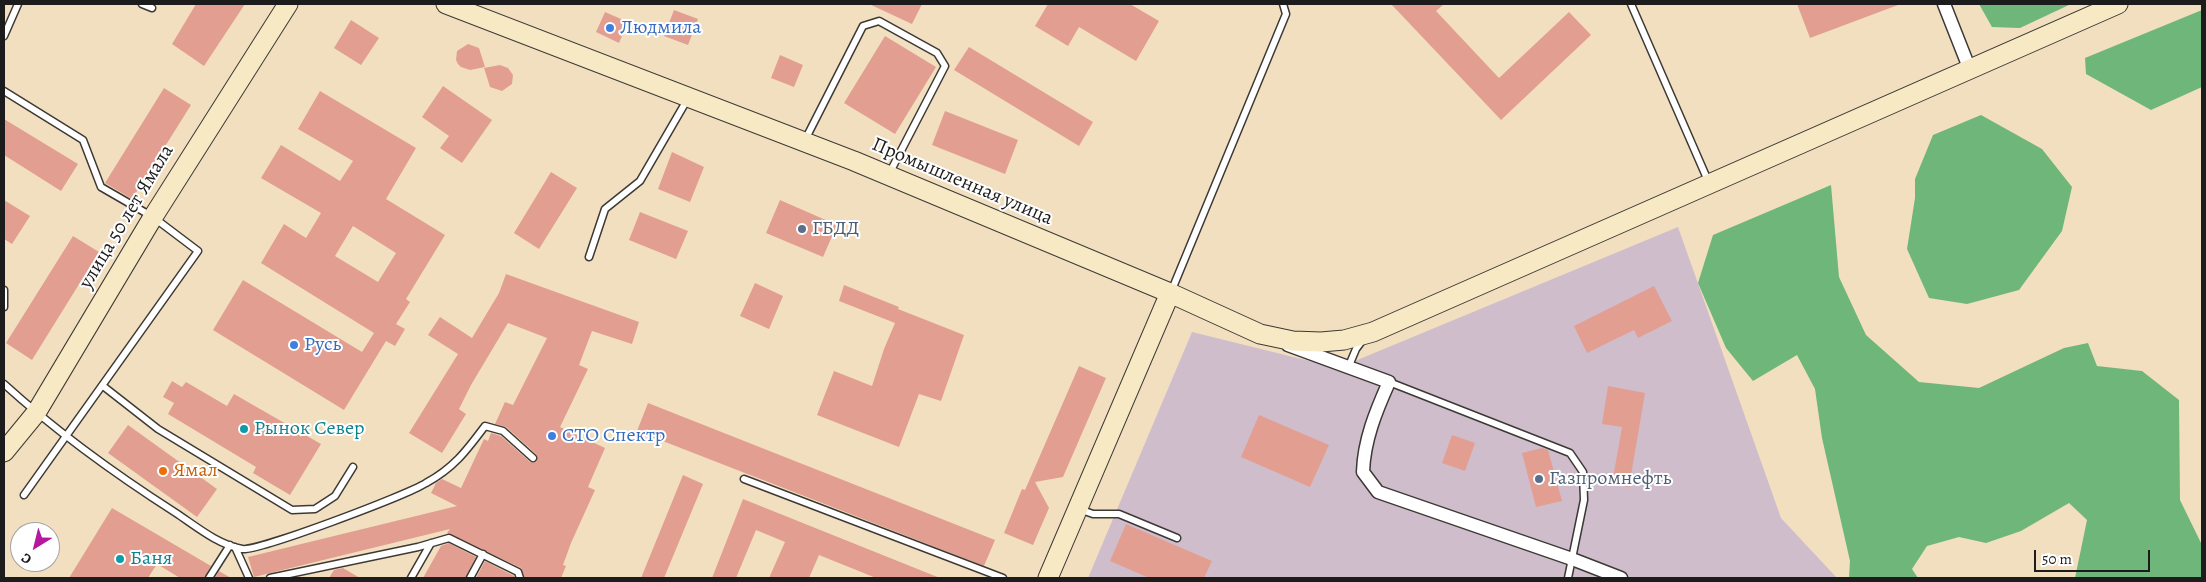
<!DOCTYPE html>
<html>
<head>
<meta charset="utf-8">
<style>
	body { margin:0 }
	#map { position:relative; width:2206px; height:582px; overflow:hidden; background:#f2dfc0; font-family:Alegreya,serif }
	canvas { display:block }
	.frame { position:absolute; inset:0; border:5px solid #1c1c1c; pointer-events:none }
	.north { position:absolute; left:10px; top:522px; width:50px; height:50px; box-sizing:border-box; background:#fff; border:1px solid #a4a4a4; border-radius:50%; rotate:216deg; font-size:14px; font-weight:700; line-height:20px; text-align:center; color:#1c1c1c }
	.north::after { content:''; display:block; margin:auto; width:18px; height:22px; background:#b5179e; clip-path:polygon(50% 0,100% 100%,50% 72%,0 100%) }
	.scale { position:absolute; left:2034px; top:550px; width:116px; height:22px; box-sizing:border-box; border:2px solid #1c1c1c; border-top:0; padding-left:6px; font-size:15px; line-height:18px; white-space:nowrap; color:#1c1c1c; -webkit-text-stroke:4px #fff; paint-order:stroke }
</style>
</head>
<body>
<div id="map">
<canvas width="2206" height="582"></canvas>
<div class="frame"></div>
<div class="north">С</div>
<div class="scale">50 m</div>
</div>
<script>
const ctx = document.querySelector('canvas').getContext('2d');
ctx.lineJoin = 'round';
function fill(path, color) { ctx.fillStyle = color; ctx.fill(path, 'evenodd'); }
function stroke(path, color, width, dash) { ctx.strokeStyle = color; ctx.lineWidth = width; ctx.lineCap = dash ? 'butt' : 'round'; ctx.setLineDash(dash || []); ctx.stroke(path); }
function write(font, color, halo, rows, align = 'center') {
  ctx.font = font + ' Alegreya,serif'; ctx.lineWidth = 4; ctx.setLineDash([]); ctx.textBaseline = 'middle'; ctx.strokeStyle = halo; ctx.fillStyle = color; for (const [text, x, y, turn = 0] of rows) {
    ctx.save(); ctx.translate(x, y); ctx.rotate((+turn || 0) * Math.PI / 180); ctx.textAlign = isNaN(turn) ? turn : align; if (halo) ctx.strokeText(text, 0, 0); ctx.fillText(text, 0, 0); ctx.restore();
  }
}
fill(new Path2D(`
	M1678,227L1781,518L1837,578H1088L1192,332L1338,368Z`), '#d0bdcc');
fill(new Path2D(`
	M1979,4H2071L2020,28L1992,27Z
	M2202,10V87L2151,110L2086,74L2085,58Z
	M1981,115L2042,149L2072,187L2062,231L2019,290L1967,304L1929,298L1907,249L1915,198V179L1933,135Z
	M1831,185L1839,277L1866,335L1919,382L1979,388L2064,348L2088,343L2097,366L2142,371L2179,400L2180,500L2202,545V578H2075L2087,520L2069,503L2021,531L1986,543L1959,537L1927,546L1912,569L1918,578H1849L1850,561L1822,438L1815,389L1797,355L1753,381L1726,348L1698,283L1713,235Z`), '#6fb67a');
fill(new Path2D(`
	M196,4H245L204,66L172,44Z
	M869,4H922L912,24Z
	M1048,4H1130L1159,21L1136,61L1079,27L1068,46L1035,26Z
	M1391,4H1444L1436,11L1499,78L1569,12L1591,35L1501,120Z
	M1797,4H1897L1898,5L1810,38Z
	M674,10L698,19L688,45L664,36Z
	M605,12L628,22L619,43L596,32Z
	M351,20L379,38L361,65L334,48Z
	M885,36L936,67L895,134L844,103Z
	M468,44L479,48L485,67L470,70L461,67L458,64L456,60L457,51Z
	M969,47L1093,122L1079,146L954,70Z
	M780,55L803,65L794,87L771,78Z
	M500,65L508,68L513,75L512,84L502,91L490,87L484,68Z
	M443,86L492,120L462,163L440,148L449,136L422,117Z
	M164,88L191,105L132,199L105,183Z
	M320,91L416,148L386,199L445,235L406,299L410,302L396,324L405,329L395,346L386,341L344,410L213,330L243,280L362,352L374,333L261,263L284,224L306,238L321,213L261,178L281,145L340,181L353,161L298,129ZM353,226L396,253L378,282L335,256Z
	M945,111L1018,140L1005,174L932,145Z
	M4,119L78,164L61,191L4,155Z
	M672,152L704,167L690,202L658,189Z
	M551,172L577,188L539,249L514,233Z
	M4,200L30,216L12,244L4,239Z
	M780,200L837,225L823,257L766,233Z
	M640,212L688,231L676,259L629,240Z
	M73,236L99,252L32,360L6,343Z
	M506,274L639,322L632,344L592,331L579,365L588,369L560,427L605,448L588,487L595,490L571,543L563,565L566,566L561,578H525L521,568L447,533L450,529L254,577L248,557L457,506L431,493L436,483L442,479L461,488L484,439L488,441L491,433L501,436L530,462L537,461L536,454L506,427L495,424L505,402L513,405L547,338L508,323L471,385L459,409L466,414L442,453L409,433L458,354L428,335L440,317L472,338L499,293Z
	M755,283L783,296L769,329L740,316Z
	M844,285L899,307L898,309L964,335L941,401L919,394L899,447L817,415L834,371L872,386L884,349L895,323L839,301Z
	M1654,286L1672,321L1638,338L1634,330L1587,353L1574,326Z
	M1079,366L1106,378L1063,477L1035,482L1049,508L1033,545L1004,533L1022,489L1025,490Z
	M172,381L182,387L186,382L227,406L234,394L321,444L290,495L253,473L256,467L168,414L174,403L163,397Z
	M1608,386L1645,393L1629,487L1612,484L1622,427L1602,424Z
	M648,403L995,540L984,566L637,431Z
	M1259,415L1329,445L1310,487L1241,457Z
	M128,425L217,489L197,517L108,453Z
	M1452,435L1475,443L1465,471L1442,463Z
	M1542,448L1548,450L1562,501L1536,507L1522,453Z
	M683,475L703,484L664,578H641Z
	M743,499L940,578H876L819,555L809,578H769L785,542L756,530L736,578H712Z
	M112,508L211,566L204,578H180L157,564L148,578H69Z
	M1126,524L1212,561L1204,578H1149L1110,561Z
	M449,543L476,557L465,578H423L441,546Z
	M485,561L514,576L515,578H476Z
	M343,568L360,578H329L334,570Z
	M219,571L231,578H215Z`), '#e29f91');
const lane = new Path2D(`
	M142,4L152,8
	M1631,4L1709,183
	M4,36L18,4
	M4,91L83,140L101,187L153,217L198,251L24,495
	M805,140L863,26L879,21L937,53L945,66L889,174
	M589,257L605,209L640,181L687,100
	M4,290V307
	M1171,292L1286,14L1283,4
	M1348,368L1356,349L1362,341
	M1389,382L1570,453L1583,472L1584,500L1568,578
	M4,384C57,432 115,474 176,513C197,527 217,544 242,549C257,552 407,495 426,483C454,468 467,450 485,426L503,431L533,458
	M103,386L158,429L292,510L315,509L335,496L353,467
	M744,479L1003,578
	M1079,509L1093,514H1119L1177,538
	M235,547L249,578
	M209,578L230,545
	M270,578L418,547L449,538L518,572L520,578
	M411,578L431,543
	M470,578L483,554`);
const street = new Path2D(`
	M1944,4L1970,70
	M1288,345L1389,382C1376,411 1364,440 1363,472L1378,492L1572,559L1621,578`);
const secondary = new Path2D(`
	M446,4L854,161L1170,293L1260,334L1293,341L1321,342L1344,340L1373,332L2118,4
	M4,452L36,413L153,217L288,4
	M1048,578L1170,293`);
stroke(lane, '#3c3935', 9);
stroke(street, '#3c3935', 15);
stroke(secondary, '#3c3935', 21);
stroke(lane, '#fff', 6);
stroke(street, '#fff', 12);
stroke(secondary, '#f6e9c3', 19);
for (const [x, y, r, color] of [
	[610,28,5,"#3f7fe0"],
	[802,229,5,"#5c6f8a"],
	[294,345,5,"#3f7fe0"],
	[244,429,5,"#0f9aa8"],
	[552,436,5,"#3f7fe0"],
	[163,471,5,"#e8710a"],
	[1539,479,5,"#5c6f8a"],
	[120,559,5,"#0f9aa8"]
]) { const dot = new Path2D(); dot.arc(x, y, r, 0, 2 * Math.PI); ctx.fillStyle = color; ctx.fill(dot); stroke(dot, '#fff', 2); }
write('20px', '#366cbe', '#fff', [
	["Людмила",620,28],
	["Русь",304,345],
	["СТО Спектр",562,436]
], 'left');
write('20px', '#1c1c1c', '#fff', [
	["Промышленная улица",962,182,23],
	["улица 50 лет Ямала",127,217,-59]
]);
write('20px', '#4e5e75', '#fff', [
	["ГБДД",812,229],
	["Газпромнефть",1549,479]
], 'left');
write('20px', '#0d838f', '#fff', [
	["Рынок Север",254,429],
	["Баня",130,559]
], 'left');
write('20px', '#c56008', '#fff', [
	["Ямал",173,471]
], 'left');
</script>
</body>
</html>
